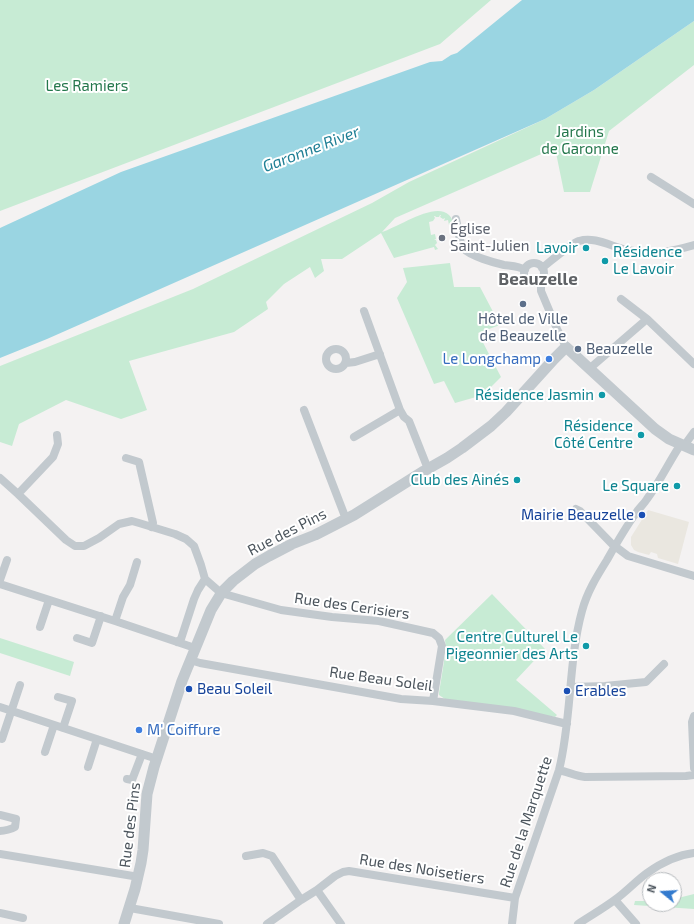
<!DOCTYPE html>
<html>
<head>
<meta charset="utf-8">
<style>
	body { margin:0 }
	#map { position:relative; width:694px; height:924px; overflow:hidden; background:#f4f2f2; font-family:"Exo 2",sans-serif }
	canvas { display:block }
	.north { position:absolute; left:642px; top:872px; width:40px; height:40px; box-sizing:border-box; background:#fff; border:1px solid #b7bbbe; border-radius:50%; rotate:288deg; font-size:11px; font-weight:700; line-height:16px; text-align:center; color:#4c555d }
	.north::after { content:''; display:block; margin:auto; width:14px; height:18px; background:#327ace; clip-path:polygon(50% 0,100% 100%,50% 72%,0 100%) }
</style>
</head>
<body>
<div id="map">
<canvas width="694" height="924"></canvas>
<div class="north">N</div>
</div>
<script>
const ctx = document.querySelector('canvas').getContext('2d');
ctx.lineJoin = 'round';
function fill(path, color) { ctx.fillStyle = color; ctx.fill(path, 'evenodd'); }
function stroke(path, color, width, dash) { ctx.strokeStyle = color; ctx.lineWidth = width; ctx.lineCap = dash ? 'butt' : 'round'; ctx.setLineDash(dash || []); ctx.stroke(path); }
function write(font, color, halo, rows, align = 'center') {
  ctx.font = font + ' "Exo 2",sans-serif'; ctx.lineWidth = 4; ctx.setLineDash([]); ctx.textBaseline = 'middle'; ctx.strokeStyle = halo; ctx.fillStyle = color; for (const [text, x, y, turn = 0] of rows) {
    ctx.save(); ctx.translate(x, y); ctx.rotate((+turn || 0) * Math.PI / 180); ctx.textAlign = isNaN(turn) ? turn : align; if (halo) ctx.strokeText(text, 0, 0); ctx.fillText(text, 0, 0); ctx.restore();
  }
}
fill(new Path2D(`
	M648,510L689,522L678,564L658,558L657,554L651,552L649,555L638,552L634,550L631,545V537Z`), '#eae7e0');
fill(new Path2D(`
	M0,0H491L440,44L0,211Z
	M694,21V65L609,131L590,192H564L555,148L395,218L382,232C397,228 435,201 449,215C451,217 453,221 454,223L449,225L448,220L444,221L445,218L443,219L440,217L441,215H440L439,217H436L435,216H434L435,218L433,221L429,222L431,235L435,234L436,239L434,240H436L437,243L435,245L438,249L435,250L434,247L394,258L381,233L342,259H321L324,271L315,278L310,267L284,284L266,302L268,309L234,332L129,361L147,410L121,419L66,400L19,424L12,446L0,442V366L193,289L372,203L409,182L545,119L594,90Z
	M450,263L454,287H480L500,325L478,333L501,377L483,395L455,403L444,381L434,384L397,298L407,282L403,268Z
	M492,594L545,649L516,680L557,715L555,717L445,699L439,695V693L446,649L445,640Z
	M0,638L74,662L70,676L0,653Z
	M694,894V909L634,905L635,901H650V904H674V899Z`), '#c7ebd4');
fill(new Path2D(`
	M522,0H694V21L594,90L545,119L47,339L0,358V228L121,172L430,62L442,61L451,55L457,53Z`), '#9ad5e2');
stroke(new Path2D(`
	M651,177L694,204
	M456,219C458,227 459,243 464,249C470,256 495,263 504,265C511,266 519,266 525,270
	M524 273a10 10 0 1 1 20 0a10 10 0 1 1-20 0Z
	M542,268C550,262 571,243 579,241C595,236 612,247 627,250C652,255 670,252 694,245
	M541,280V291L557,329L566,347
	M621,299L647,319L694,364
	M364,311L400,410L404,417L409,421L428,469
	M326 359a10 10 0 1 1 20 0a10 10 0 1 1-20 0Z
	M346,363L355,362L380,354
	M589,369L647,319
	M304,410L346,519
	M354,437L400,410
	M126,458L139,462L153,523L151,527
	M0,478L18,494L66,540L75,546H84L99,538L119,524L132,521L139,523L175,534L186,539L194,546L201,565L205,579
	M18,494L53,457L58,444L57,435
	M576,509L580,511L612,544L628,556L694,576
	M205,579L221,593L281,610L332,617L379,621L433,633L439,638L442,646L433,701
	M0,580L7,560
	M0,584L115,621L195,648
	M115,621L123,597L130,585L137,562
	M40,627L49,600
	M77,638L92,643L101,616
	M177,642L181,639L194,599L198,590L205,579
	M190,660L200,663L401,699L433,701L514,711L567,724
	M571,687L605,686L646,682L664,664
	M58,697L72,701L63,728
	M0,707L157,759
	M694,716L692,722L694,768
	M2,739L20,685
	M45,752L54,725
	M88,767L97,739
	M559,770C568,772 576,776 585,777L686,776L694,775
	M127,779L132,780L142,754
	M0,815L16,819L15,827C12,829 4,831 0,831
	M0,854L139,877
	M246,856L263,853L272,856L301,900
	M317,890L341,924
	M615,900L636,924
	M130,908L219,924
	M0,913L23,918
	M267,924L301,900L317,890L335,876L343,872L349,871L515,898
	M512,924L515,898L559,770C572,718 568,662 582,611C587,592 597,576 607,560C616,544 625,528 636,513C639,508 644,504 647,499C659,483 668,464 679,447L686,443L694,432
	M578,924C590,916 604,908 616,899C627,891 636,881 647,873C661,863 677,855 694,853`), '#c2c9ce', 8);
stroke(new Path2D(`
	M124,924L135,889L141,863L143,850L147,794L154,767L182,681L211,610L222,592L233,581L255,564L269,556L292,544L315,535L354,515L424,471L447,458L462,448L491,426L506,412L554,359L566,347L655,429L669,439L694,450`), '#c2c9ce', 11);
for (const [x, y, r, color] of [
	[442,238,4,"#6b7280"],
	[586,248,4,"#0f9aa8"],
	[605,261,4,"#0f9aa8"],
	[523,304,4,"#5c6f8a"],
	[578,349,4,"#5c6f8a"],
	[549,359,4,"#3f7fe0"],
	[602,395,4,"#0f9aa8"],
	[641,435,4,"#0f9aa8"],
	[517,480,4,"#0f9aa8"],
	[677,486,4,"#0f9aa8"],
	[642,515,4,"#1a4fb4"],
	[586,646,4,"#0f9aa8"],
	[189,689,4,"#1a4fb4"],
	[567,691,4,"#1a4fb4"],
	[139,730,4,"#3f7fe0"]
]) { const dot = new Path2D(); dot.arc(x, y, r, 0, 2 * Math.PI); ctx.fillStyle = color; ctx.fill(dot); stroke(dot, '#fff', 1.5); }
write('15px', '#24774c', '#fff', [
	["Les Ramiers",87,86],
	["Jardins",580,132],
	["de Garonne",580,149]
]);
write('15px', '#5b616d', '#fff', [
	["Église",450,229],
	["Saint-Julien",450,246]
], 'left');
write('15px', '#0d838f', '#fff', [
	["Lavoir",578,248],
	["Résidence",613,252,"left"],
	["Le Lavoir",613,269,"left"],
	["Résidence Jasmin",594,395],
	["Résidence",633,426],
	["Côté Centre",633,443],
	["Club des Ainés",509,480],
	["Le Square",669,486],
	["Centre Culturel Le",578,637],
	["Pigeonnier des Arts",578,654]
], 'right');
write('15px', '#4e5e75', '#fff', [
	["Hôtel de Ville",523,319],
	["de Beauzelle",523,336],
	["Beauzelle",586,349,"left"]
]);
write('15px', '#366cbe', '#fff', [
	["Le Longchamp",541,359],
	["M' Coiffure",147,730,"left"]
], 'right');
write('15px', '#164399', '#fff', [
	["Mairie Beauzelle",634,515,"right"],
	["Beau Soleil",197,689],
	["Erables",575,691]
], 'left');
write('15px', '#4c555d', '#fff', [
	["Rue des Pins",287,532,-27],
	["Rue des Cerisiers",352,606,8],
	["Rue Beau Soleil",381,679,8],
	["Rue de la Marquette",526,822,-72],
	["Rue des Pins",130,825,-83],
	["Rue des Noisetiers",422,869,9]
]);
write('italic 16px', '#1f7f95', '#fff', [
	["Garonne River",311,149,-21]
]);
write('bold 17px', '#5f6266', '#fff', [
	["Beauzelle",538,279]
]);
</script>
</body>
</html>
